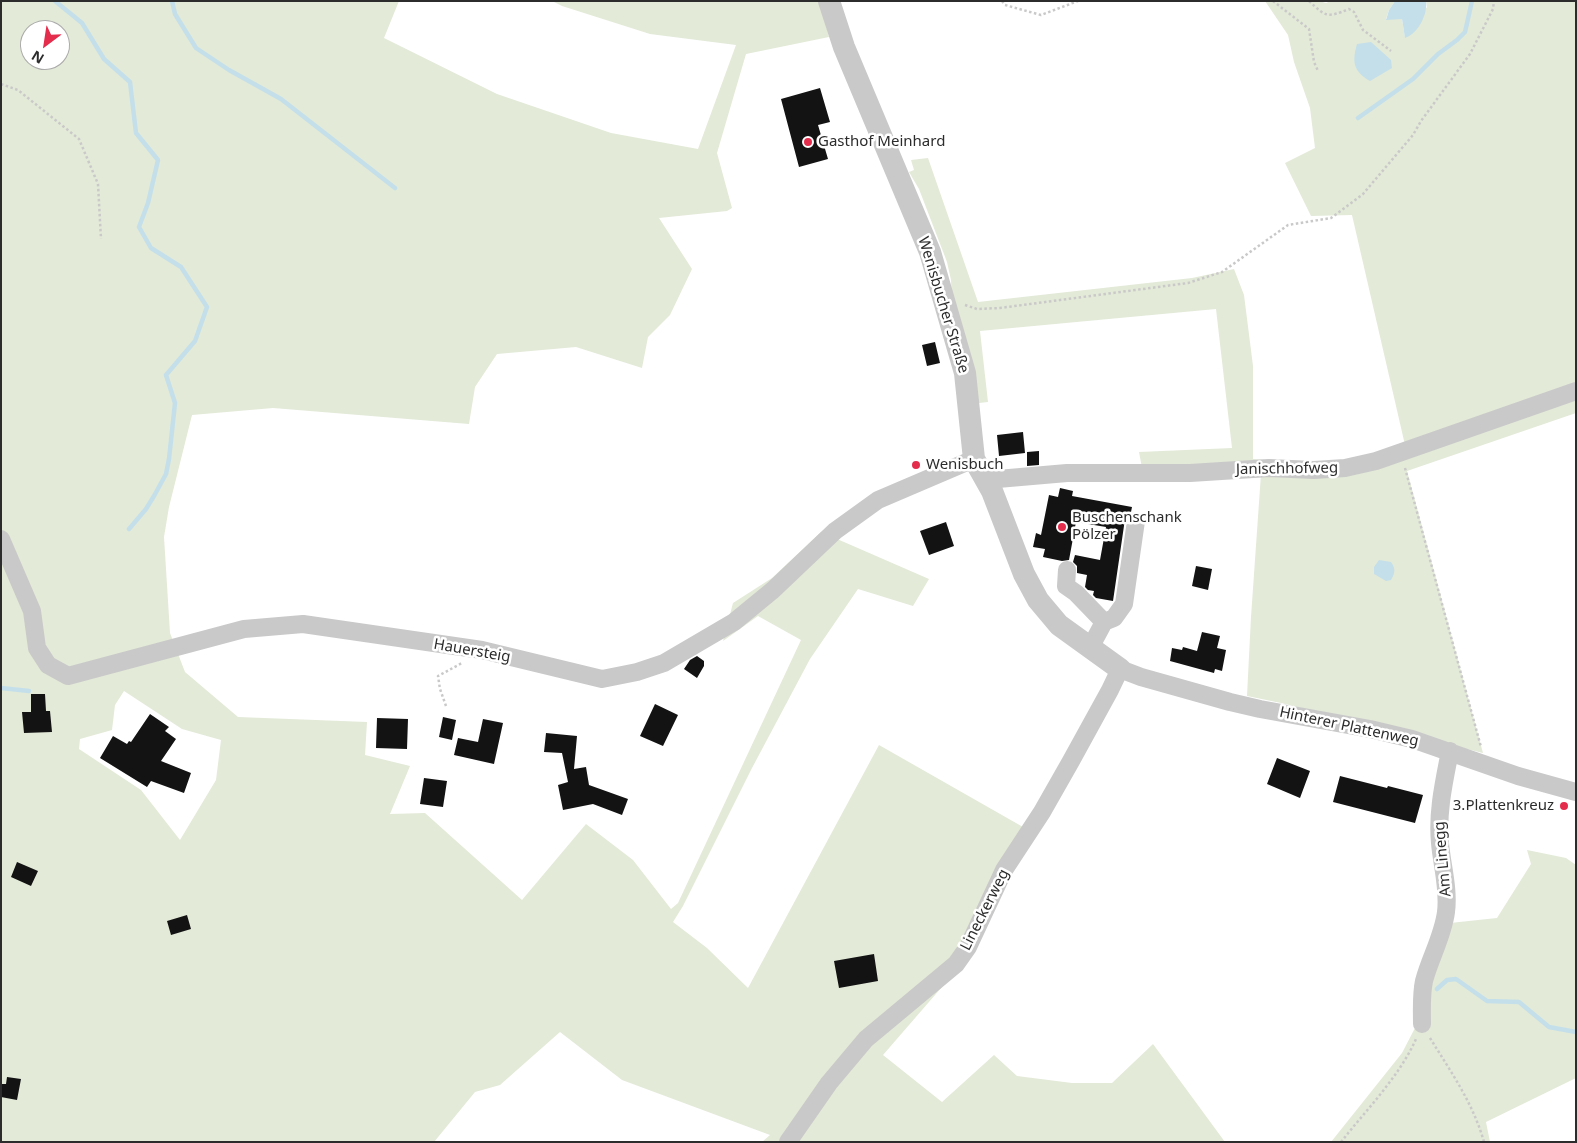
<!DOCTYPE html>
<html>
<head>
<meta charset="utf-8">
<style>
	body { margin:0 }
	#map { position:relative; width:1577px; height:1143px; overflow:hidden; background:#fff; font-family:"Noto Sans",sans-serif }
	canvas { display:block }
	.frame { position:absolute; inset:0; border:2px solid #2c2c2c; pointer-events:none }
	.north { position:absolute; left:20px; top:20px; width:50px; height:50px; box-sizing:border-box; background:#fff; border:1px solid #ababab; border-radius:50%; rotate:211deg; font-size:14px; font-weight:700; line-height:20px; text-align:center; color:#2c2c2c }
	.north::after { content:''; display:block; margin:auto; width:18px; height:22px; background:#e42c4c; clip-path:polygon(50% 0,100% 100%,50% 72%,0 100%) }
</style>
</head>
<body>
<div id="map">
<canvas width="1577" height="1143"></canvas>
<div class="frame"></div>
<div class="north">N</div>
</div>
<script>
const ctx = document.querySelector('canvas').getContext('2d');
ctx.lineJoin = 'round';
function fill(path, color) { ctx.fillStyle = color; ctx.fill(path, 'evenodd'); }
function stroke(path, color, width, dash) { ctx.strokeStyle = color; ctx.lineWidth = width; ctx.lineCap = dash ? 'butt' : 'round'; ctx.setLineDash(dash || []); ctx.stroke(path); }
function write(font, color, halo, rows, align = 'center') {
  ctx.font = font + ' "Noto Sans",sans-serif'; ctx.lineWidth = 5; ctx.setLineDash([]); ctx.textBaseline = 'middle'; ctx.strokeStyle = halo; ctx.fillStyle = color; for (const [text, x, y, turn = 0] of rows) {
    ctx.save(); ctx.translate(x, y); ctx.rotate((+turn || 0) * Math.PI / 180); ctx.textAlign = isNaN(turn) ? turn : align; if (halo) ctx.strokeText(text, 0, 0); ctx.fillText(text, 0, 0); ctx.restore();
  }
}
fill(new Path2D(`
	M1,1H399L384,38L497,94L611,133L698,149L736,45L650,34L562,6L552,1H820L829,37L746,54L717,153L732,208L727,211L659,218L692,269L670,315L648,337L642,368L576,347L497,354L475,387L469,424L273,408L192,415L169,507L164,537L170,633L185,672L238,717L367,722L365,755L410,766L390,814L425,813L522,900L586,824L633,860L671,909L678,903L801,640L758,616L723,641L733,603L772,578L821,532L929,579L913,606L858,589L810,659L752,768L683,906L673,922L707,948L748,988L879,745L1030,831L1008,874L974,950L883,1055L942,1102L994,1055L1017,1076L1072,1083H1112L1153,1044L1225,1142H762L770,1135L622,1080L560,1032L500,1085L475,1092L434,1142H1ZM30,30H60V60H30ZM124,691L182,729L221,740L216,780L180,840L141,790L79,749L80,739L112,730L115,705Z
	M1265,1H1319L1326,3L1331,1H1395L1389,10L1386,19H1402L1405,37L1427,7L1426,1H1576V413L1407,471L1483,753L1281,703L1247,696L1251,617L1261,474L1143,473L1139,452L1232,448L1216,309L980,331L988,402L979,403L952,304L951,280L947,262L919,189L909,172L914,170L911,160L928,158L978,302L1192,278L1234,269L1244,295L1253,366V459L1343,465L1405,445L1352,215L1311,216L1285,163L1315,148L1310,108L1294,62L1288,35Z
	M1527,850L1566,858L1576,865V1078L1486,1122L1490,1142H1331L1402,1053L1429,1001L1432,973L1450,923L1497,918L1531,864Z`), '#e3ead8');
fill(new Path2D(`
	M1395,1H1426C1428,14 1418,34 1405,38L1402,19L1386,20L1389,10Z
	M1371,42L1391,60L1392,68L1370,81C1353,71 1352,62 1357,44Z
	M1379,560L1391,562C1396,569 1395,573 1391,580L1386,581L1374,574V567Z`), '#c4dfea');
stroke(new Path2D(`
	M55,1L82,23L104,59L130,82L136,133L158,160L148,203L139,227L151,248L181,267L207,307L195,341L166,375L175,403L169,459L166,474L154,496L146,509L129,529
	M172,1L175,14L196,48L229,70L281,99L395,188
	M1358,118L1413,79L1438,54L1457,40L1465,32L1472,1
	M1,688L29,691
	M1437,989L1447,980L1456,979L1487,1001L1519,1002L1549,1027L1576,1032`), '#c4dfea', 4.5);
fill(new Path2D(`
	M820,88L830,122L818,125L828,159L799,167L781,99Z
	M935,342L940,363L927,366L922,345Z
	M1023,432L1025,453L999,456L997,435Z
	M1039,451V465L1027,466V452Z
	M1060,488L1073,491L1072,496L1132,507L1131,512L1125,519L1113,601L1096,598L1093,595L1094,591L1088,590L1085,587L1087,575L1077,573V566L1073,562L1075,555L1100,560L1106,527L1076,522L1069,560L1062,561L1043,557L1045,549L1033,547L1036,533L1041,535L1049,495L1058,497Z
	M946,522L954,546L929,555L920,531Z
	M1196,566L1212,569L1208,590L1192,586Z
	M1202,632L1220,636L1217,648L1226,650L1222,671L1215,669L1214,673L1170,661L1172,648L1182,650L1183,647L1197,651Z
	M697,656L704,661V666L697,678L684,669L690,660Z
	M31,694H45L46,711H50L52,732L24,733L22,712H31Z
	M655,704L678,715L663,746L640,736Z
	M150,714L169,727L165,731L176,739L161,761L191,773L184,793L151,781L147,787L100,758L113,736L127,744L129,741L131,742Z
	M443,717L456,720L452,740L439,737Z
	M377,718L408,719L407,749L376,748Z
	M483,719L503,723L494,764L454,755L458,738L478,742Z
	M546,733L577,736L574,769L586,767L589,785L628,799L622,815L593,804L563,810L558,785L568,782L562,753L544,752Z
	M1277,758L1310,771L1300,798L1267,784Z
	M1340,776L1387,788L1388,786L1423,795L1415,823L1333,802Z
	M424,778L447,781L443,807L420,804Z
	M17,862L38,871L31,886L11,877Z
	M187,915L191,929L171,935L167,921Z
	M874,954L878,981L839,988L834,961Z
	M7,1077L21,1079L17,1100L1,1097V1084H6Z`), '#131313');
stroke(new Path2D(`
	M1002,1L1005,5L1041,15L1078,1
	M1273,1L1309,29L1314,62L1318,71
	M1309,1C1326,17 1327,18 1349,9L1354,12L1363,30L1391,51
	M1,84L18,90L79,139L98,184L101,239
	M965,305L977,309L1000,308L1188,283L1222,272L1288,225L1331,218L1363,194L1413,135L1421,121L1470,54L1493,9L1494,1
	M1405,468L1481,747
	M446,706L440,689L438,676L462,663
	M1430,1038C1451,1072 1473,1103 1484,1142
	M1341,1142C1367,1109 1399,1077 1416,1039`), '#c9c9c9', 2.5, [2.5, 2.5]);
stroke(new Path2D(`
	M986,480L1067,473H1190L1269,468L1314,470L1345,468L1376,461L1576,391
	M1,539L32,611L37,648L48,665L68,676L244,629L303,624L482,650L602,679L637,672L664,663L734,622L773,590L835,531L878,500L974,459
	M1067,570L1066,586L1076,593L1104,622
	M1090,648L1104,622L1114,618L1124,604L1136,521
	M1422,1024C1422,1009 1421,995 1424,981C1430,958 1443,936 1446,912C1449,889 1442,866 1440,843C1437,812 1444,782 1450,751
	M788,1142L829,1083L866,1039L956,964L968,947L1004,870L1042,812L1071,761L1110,690L1120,669L1141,677L1230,702L1260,709L1370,729L1412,739L1518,776L1576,792`), '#c9c9c9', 18);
stroke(new Path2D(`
	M829,1L844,47L930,252L965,373L974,459L992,491L1024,574L1038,600L1059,625L1120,669`), '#c9c9c9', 22);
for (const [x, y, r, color] of [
	[808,142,5,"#e42c4c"],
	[916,465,5,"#e42c4c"],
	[1062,527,5,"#e42c4c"],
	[1564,806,5,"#e42c4c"]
]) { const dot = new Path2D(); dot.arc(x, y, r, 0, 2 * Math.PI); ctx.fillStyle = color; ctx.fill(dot); stroke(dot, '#fff', 2); }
write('15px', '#2c2c2c', '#fff', [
	["Gasthof Meinhard",818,142],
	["Wenisbuch",926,465],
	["Buschenschank",1072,518],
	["Pölzer",1072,535],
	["3.Plattenkreuz",1554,806,"right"]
], 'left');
write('15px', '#2c2c2c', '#fff', [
	["Wenisbucher Straße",943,305,73],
	["Janischhofweg",1287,469,-1],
	["Hauersteig",472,651,10],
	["Hinterer Plattenweg",1349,727,12],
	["Am Linegg",1443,859,-95],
	["Lineckerweg",985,910,-63]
]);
</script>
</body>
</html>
